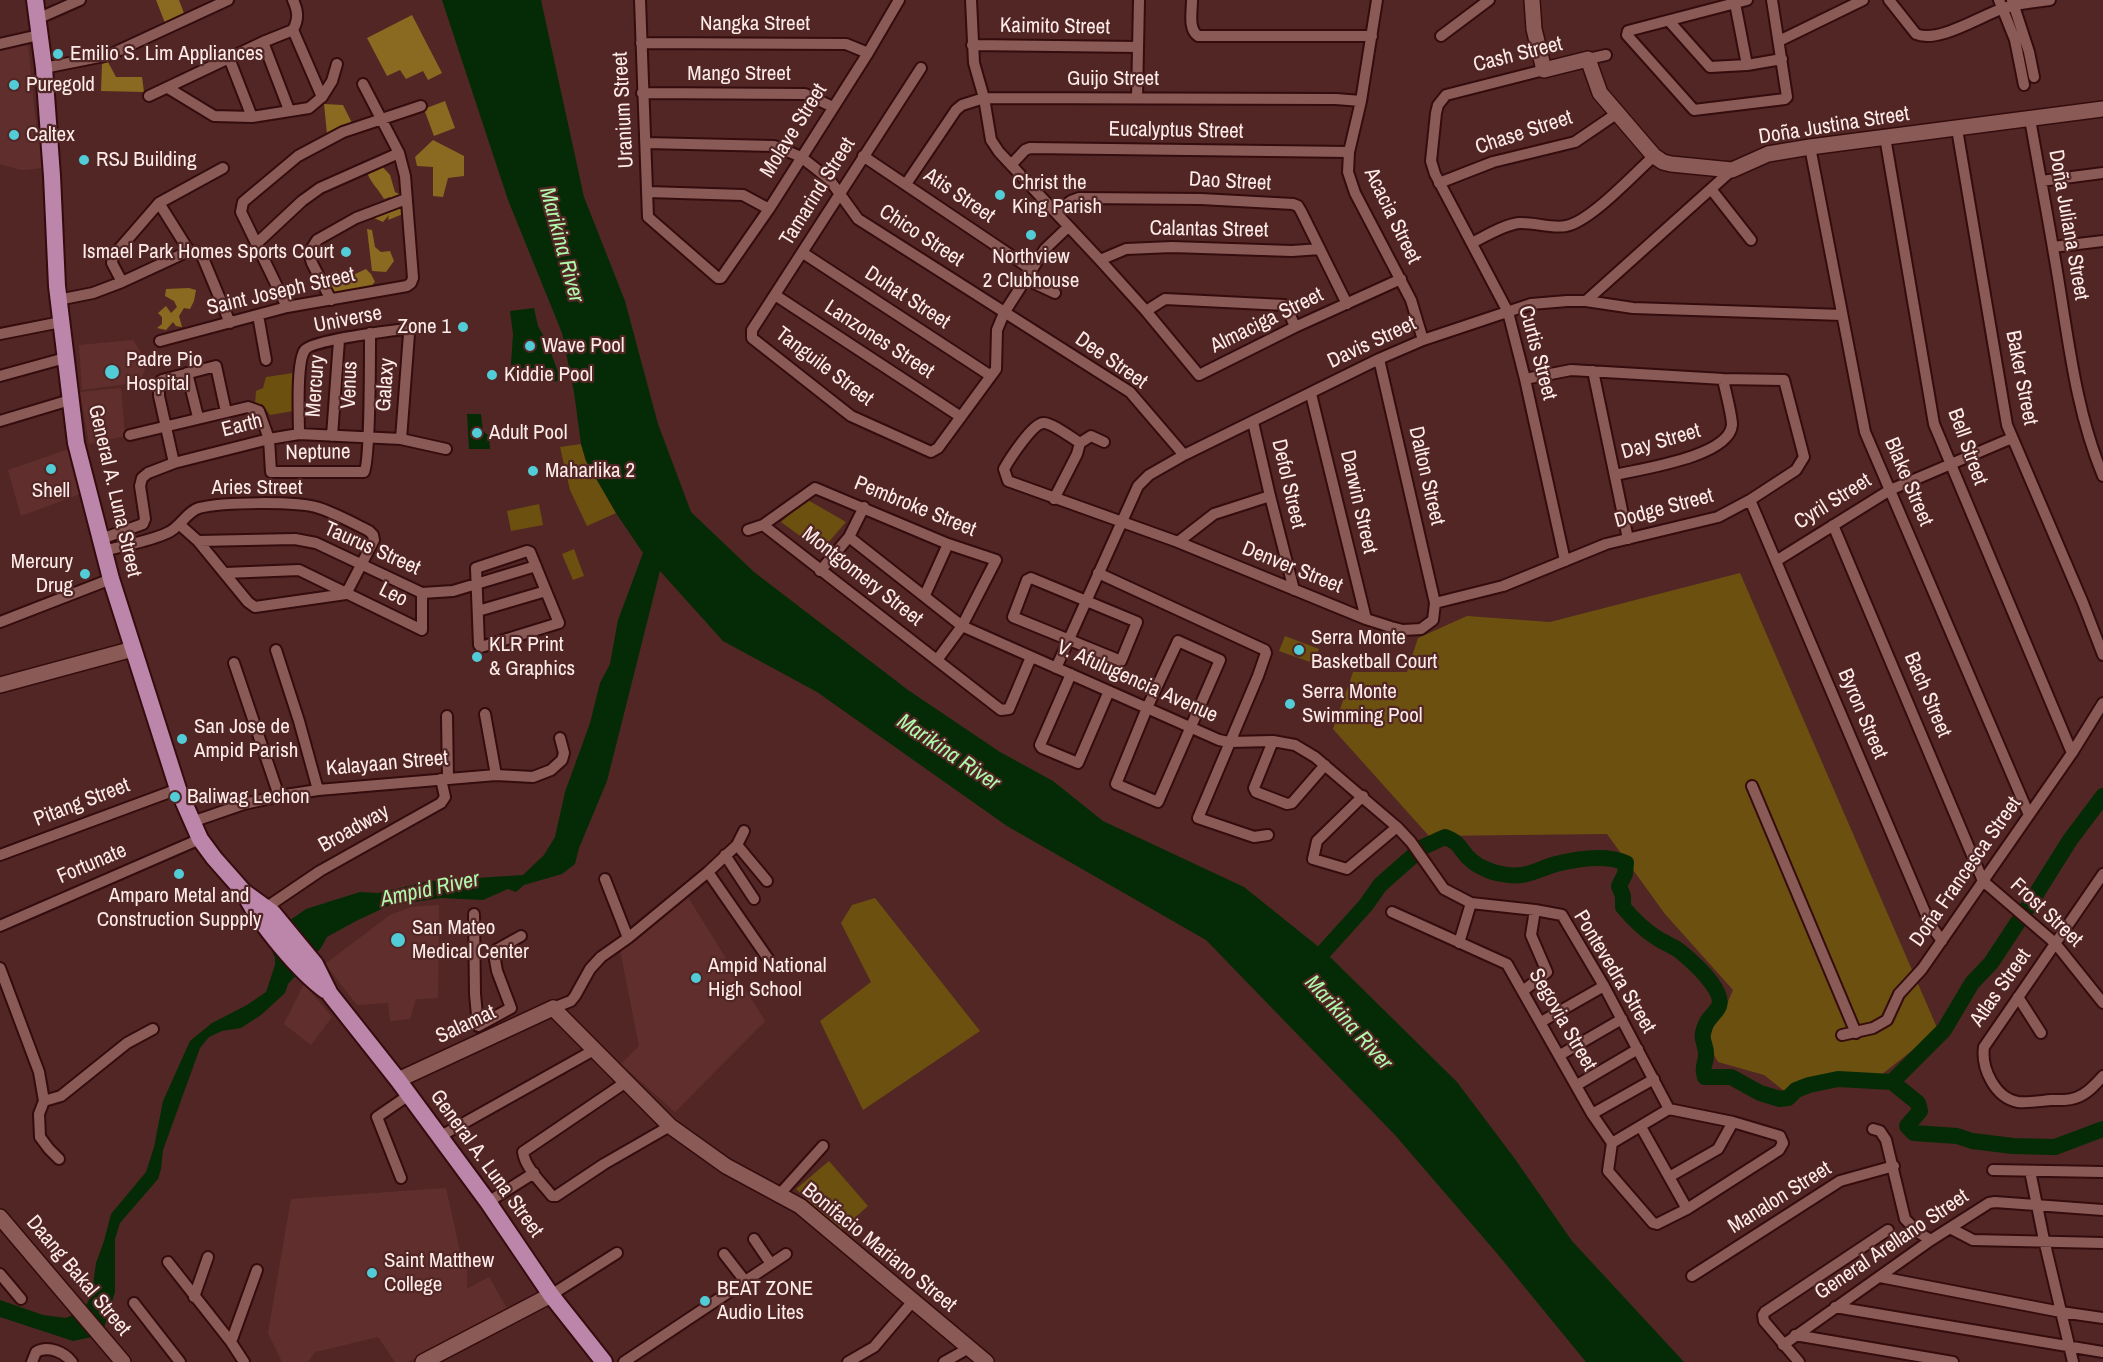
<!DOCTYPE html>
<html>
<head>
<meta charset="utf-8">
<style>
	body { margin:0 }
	canvas { display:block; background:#512624 }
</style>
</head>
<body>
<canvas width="2103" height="1362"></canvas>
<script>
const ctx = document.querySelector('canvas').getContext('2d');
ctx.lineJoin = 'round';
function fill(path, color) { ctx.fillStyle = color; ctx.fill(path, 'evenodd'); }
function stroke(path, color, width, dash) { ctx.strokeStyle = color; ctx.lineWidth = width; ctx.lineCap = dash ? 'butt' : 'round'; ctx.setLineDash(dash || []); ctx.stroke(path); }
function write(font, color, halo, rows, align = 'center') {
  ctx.font = font + ' "Archivo Narrow",sans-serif'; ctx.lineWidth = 4.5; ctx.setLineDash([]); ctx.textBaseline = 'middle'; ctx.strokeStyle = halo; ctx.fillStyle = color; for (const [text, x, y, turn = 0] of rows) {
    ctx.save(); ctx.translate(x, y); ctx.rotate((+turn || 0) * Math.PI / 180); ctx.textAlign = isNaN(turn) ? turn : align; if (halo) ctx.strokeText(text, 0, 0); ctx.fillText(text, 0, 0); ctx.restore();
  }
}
fill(new Path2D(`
	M28,43L35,115L44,168L21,170L0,164V48Z
	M133,340L147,362L141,382L82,390L79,345Z
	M121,388L125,436L89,444L80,392Z
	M69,449L80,494L21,516L8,470Z
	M686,894L765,1021L675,1112L621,1064L639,1046L619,945Z
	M439,905L438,998L416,999L410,1019L390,1021L388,1003L357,1005L325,964L390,915L411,907Z
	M304,984L332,1017L311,1045L284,1024Z
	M446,1188L459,1247L467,1270V1289L489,1277L509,1312L408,1362H395L378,1337L315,1352L308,1362H282L268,1333L291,1199Z`), '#602f2d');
fill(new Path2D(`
	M293,373V411L270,415L262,404L255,405L256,391L263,388L266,377Z
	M581,444L586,461L616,513L587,526L570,490L560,447Z
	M806,499L846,522L821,551L781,522Z
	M539,504L543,525L511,531L507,511Z
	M574,549L584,576L573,580L562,554Z
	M1740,573L1938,1030L1876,1079L1865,1084L1783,1090L1764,1075L1718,1062L1709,1046L1712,1029L1724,1011L1733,990L1665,914L1607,834L1429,836L1333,729L1353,672H1407L1418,638L1467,616L1550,622Z
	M1285,636L1319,649L1313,663L1279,651Z
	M875,898L980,1031L863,1110L820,1021L871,982L841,923L852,905Z
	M829,1161L868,1206L840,1231L796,1189Z`), '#6c500f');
fill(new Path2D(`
	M156,0H179L185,16L165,23Z
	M412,15L442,73L428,80L423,71L406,79L400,70L387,76L367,38Z
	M108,62L116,77H142L144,92L101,91L102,64Z
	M445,101L455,128L434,136L424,109Z
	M324,104L343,105L352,123L340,126L327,134Z
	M433,140L464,156V176L448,178L443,197L433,196V167L417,166L415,157Z
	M380,164L390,175L395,192L410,200L413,207L408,212L388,220L389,215L383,222L374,218L377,209L391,201L390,197L384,199C379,190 372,184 368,175L372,165Z
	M367,229L372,230L375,247L381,252L390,251L394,261L386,272L372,271Z
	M366,269L371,274L375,282L366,291L337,296L322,276L337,271L342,280Z
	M189,288L196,290L194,301L190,309L184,308L179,316L182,327L176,326L173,322L166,330L157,328L162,324V317L158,313L166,306L171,313L177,307L174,301L165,296L166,289Z`), '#8a6920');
fill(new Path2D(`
	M442,0H541L584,197L625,301L658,424L691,512L754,572L908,690L1000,752L1053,781L1103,821L1244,887L1325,952L1457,1082L1515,1159L1572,1241L1684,1362H1586L1495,1251L1395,1135L1206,940L1007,826L817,692L723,641L660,571L607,781L579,848L575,864L562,874L524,885L516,892L508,889L483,900L441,898L388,906L356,921L327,937L321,948L288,984L285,993L261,1015L241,1028L222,1031L209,1037L200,1048L163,1150L161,1169L158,1179L120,1223L115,1239V1292L104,1328L92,1337L73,1341L0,1317V1300L43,1315L66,1318L84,1310L92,1293L96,1263L104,1241L111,1214L146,1172L154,1147L163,1101L190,1041L212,1023L247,1005L266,992L275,965V958L266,937L306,909L360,892L378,893L430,881L523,875L544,855L555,837L565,792L590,723L600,683L610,664L618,620L643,553L616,513L586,461L581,444L574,392L562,333L508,200Z
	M534,308L538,326L548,344L560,378L556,382C548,379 539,375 530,378C522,380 519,382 510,380L513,334L510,311Z
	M467,414H481L483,431L489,436L490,449H469Z`), '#042b05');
stroke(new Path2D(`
	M2026,910L2070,840L2103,796
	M1310,967L1366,905L1380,885L1423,847L1445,837C1463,844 1459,851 1472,861C1479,867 1493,873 1502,874C1526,879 1535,870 1556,864C1576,859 1606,854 1626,863L1625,874L1619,886L1623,896V907C1633,919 1644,930 1657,938C1664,943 1674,946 1681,952C1693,962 1725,990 1719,1006C1716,1013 1709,1017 1706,1024C1698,1041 1707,1043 1706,1055C1706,1066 1701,1065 1705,1077H1731L1760,1093L1780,1099L1788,1098L1796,1090L1809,1085L1838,1079L1892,1082L1918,1103L1920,1111L1907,1126L1914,1133L1957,1136L1972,1141L2013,1146L2055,1147L2103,1129
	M1892,1082L1944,1030L1972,983L1991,963L2018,922`), '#042b05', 16);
const street = new Path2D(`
	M640,0L648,217L718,278H721L769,209L868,53L899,0
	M971,0L974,63L984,98L991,140L999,152L1100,260L1146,311L1199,375L1295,327L1401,279
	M1192,0C1192,12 1188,29 1198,36H1372
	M1377,0L1361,101L1349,152L1348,172L1355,193L1411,300L1423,340
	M1747,0L1628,31L1627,35L1694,110L1785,99L1787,97L1772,0
	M1889,0L1916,34C1938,44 1982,15 2004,8C2019,3 2035,2 2050,0
	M1999,0L2015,40L2024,85
	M2012,0L2029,52L2034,77
	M1735,3L1747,65
	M37,19L80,0
	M1669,21L1710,67L1747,65L1782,59
	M1441,36L1489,0
	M1779,41L1863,0
	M263,42L289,110
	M641,43L846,44L868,53
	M0,44L39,35
	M972,45L1138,47
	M229,58L252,117
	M1588,59L1606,55
	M44,68L109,55L228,0
	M921,68L752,330V338L851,416L931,452L938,448L996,369L997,330L1004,313L1045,249L1068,227
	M1544,70L1446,95L1438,105L1436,113L1431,161L1435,174L1508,312L1525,379L1565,561
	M168,88L214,116L252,117L309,108L322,97L293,30
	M642,93L805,94L833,107
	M149,96L263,42L293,30C299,19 298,11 293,0
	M322,97L332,81L337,64
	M1137,98L1139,0
	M2030,119C2040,176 2051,233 2060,290C2070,353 2078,416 2103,476
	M1957,129L2007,425L2083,603L2103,655
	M1885,137L1934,424L2072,753
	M646,143L774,146L780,148L801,157L829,179L858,219L1130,392L1184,455
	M1810,147L1865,432L2029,815
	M863,156L1031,269
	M1011,165L1025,150L1030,148L1349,152
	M2041,181L2103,173
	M1439,183L1493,162L1575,142L1616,114
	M906,184L956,110L962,105L984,98L1336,99L1361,101
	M1711,189L1751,240
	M648,192L743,195L769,209
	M159,203L189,251
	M1055,212L1071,201L1079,198L1201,199L1293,204L1298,206L1301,211L1347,304
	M1472,243C1486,236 1503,225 1519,223C1535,222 1551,229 1566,226C1590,222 1635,173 1654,156
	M256,244L302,201L320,188L399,153
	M2053,247L2103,241
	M189,251L198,252L203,258L230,323
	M803,253L991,376
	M1100,260L1126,249L1172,247L1292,251L1320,249
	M1025,279L1055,293
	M122,282L112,263L113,256L159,203L223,168
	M775,295L961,417
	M58,300L93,293L122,282L189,251
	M331,300L312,263L309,253L317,240L356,218L406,199
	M1586,301L1732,170
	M287,307L241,212L243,202L298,156L343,132L421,106
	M1146,311L1165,299L1284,305L1287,307L1295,327
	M258,315L266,360
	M0,334L61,322
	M160,341L287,307L407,286L411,283L413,278L405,176L399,153L363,84
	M1593,371L1628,539
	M187,373L198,417
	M0,376L65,358
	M1311,394L1366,619
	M0,421L70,400
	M1253,422L1270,496L1294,590
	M299,434C299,418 296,361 305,350C312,340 389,331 405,329L409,334L401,439
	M130,435L248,407L259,411L269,439L271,472H364C370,464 370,353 370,333
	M332,436L339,340
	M1080,443C1072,438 1051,422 1043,423C1032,424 1009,460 1004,469L1008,481L1178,542L1366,619L1391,627L1403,630L1421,629L1433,620L1435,603L1379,359
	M174,463L159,396V383L162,380L216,366L226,412
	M1615,475C1640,469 1729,457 1732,425C1732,415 1725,390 1723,379
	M1054,499L1077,454L1080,443L1091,436L1104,442
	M1750,500L1930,924L1942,941
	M180,525L198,541L248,602L255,607L346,594
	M763,525L1001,710L1009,709L1031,657
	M1833,525L1983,881L2055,943L2103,1003
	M748,530L763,525L815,488L948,544L996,560L962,626L937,660
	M849,537L962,626L1219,740L1229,742L1273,741L1295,745L1315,757L1397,827L1411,842L1444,889L1471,903L1535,910L1562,915L1604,986L1669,1109
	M101,539L143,524L145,519L140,486L142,478L148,473L174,463L269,439L299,434L401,439L446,449
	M198,541L295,539L316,543L422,593
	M1178,542L1214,514L1270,496
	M104,551C124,545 148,542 167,533C180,528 186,512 199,508C222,502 297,501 319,508C337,514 353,523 369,531L373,535L374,540L346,594
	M527,551L530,552L559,623L481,647L479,645L476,568Z
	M1776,561L1890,490L2012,438
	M820,571L849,537L864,507
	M225,573L299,570L422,630V593
	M1098,573L1265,650L1266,653L1258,676L1198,818L1254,837L1268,835
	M1031,578L1137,622L1121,661L1013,617L1027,580Z
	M422,593L453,591L536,566
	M925,595L948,544
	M1435,603L1503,586L1606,544L1718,517L1750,500L1796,470L1804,457L1784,380L1723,379L1571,370L1525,379
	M478,611L546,591
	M0,622L111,579
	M1178,641L1220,660L1158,802L1116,784L1147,708Z
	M276,650L299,721L318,790
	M234,663L279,796
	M1056,668L1138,486L1149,475L1184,455L1379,359L1423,340L1531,304L1567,301H1586L1633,308L1842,315
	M1071,674L1040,745L1042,748L1078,763L1109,691
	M485,714L496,775
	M447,716L448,779
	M1273,741L1254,788L1256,792L1287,804L1292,803L1325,765
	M1752,786L1856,1033
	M1363,796L1317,841L1313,859L1347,869L1397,827
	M192,822L244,804L285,795L318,790L496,775L533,777L551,770L562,760L564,753L560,738
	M737,845L767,881
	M0,855L178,789
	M725,855L754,899
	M708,872L769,960
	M2103,874L1984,1047C1981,1068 1995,1098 2018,1102C2028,1103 2040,1101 2051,1100C2060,1100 2070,1101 2078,1097C2088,1093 2096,1084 2103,1076
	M605,879L628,938
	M267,907L320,871L441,803L445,797L441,779
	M1392,912L1507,964L1592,1114L1612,1143
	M474,914L475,994L478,1026L511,1008L497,971L494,954L496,950L521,936
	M0,926L200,839
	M1459,943L1471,903
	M0,968L39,1072L44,1101L39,1114L40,1137L49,1149L59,1159
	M1523,991L1547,972L1531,935L1535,910
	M2018,997L2041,1033
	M553,1008L571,1001L575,996L590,969L601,957L628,938L708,872L737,845L744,831
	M1541,1022L1604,986
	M1842,1035L1873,1028L1887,1020L1899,994L1922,969L2072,753L2103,703
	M1560,1055L1622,1019
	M626,1082L523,1152C525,1168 542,1183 552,1196H556L604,1164L670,1126
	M1577,1085L1638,1049
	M44,1101L61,1096L127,1043L153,1029
	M1592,1114L1654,1079
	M1641,1127L1687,1209
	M1873,1129L1880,1131L1886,1140L1905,1219L1919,1233L1931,1240
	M439,1137L594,1050
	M1612,1143L1608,1171L1653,1223L1657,1224L1687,1209L1779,1150L1783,1143L1780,1136L1733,1122L1669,1109
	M1612,1143L1669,1109
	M1993,1170L2103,1172
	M2030,1171L2044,1240L2073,1362
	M1669,1177L1718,1149L1733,1122
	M401,1178L377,1117L409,1095
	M779,1195L823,1146
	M488,1202L534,1173
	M1950,1228L1973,1240L2103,1243
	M754,1239L771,1264
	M724,1254L745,1281
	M168,1262L231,1342L244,1362
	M0,1274L21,1299
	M1692,1276L1840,1181L1894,1166
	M1880,1277L2061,1312L2103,1318
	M551,1295L617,1253
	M194,1297L208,1257
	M134,1303L180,1362
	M1835,1307L2103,1352
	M1795,1335L1953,1362
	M231,1342L257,1270
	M1783,1345L1931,1240L1989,1203L1995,1202L2103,1210
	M32,1362L36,1352C48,1345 64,1352 72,1362
	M624,1362L786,1254
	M848,1362L874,1347L913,1301
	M944,1362L969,1348
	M1799,1362L1764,1321L1763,1315L1765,1312L1888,1230`);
const secondary = new Path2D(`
	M1532,0L1534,29L1544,70L1588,59L1600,93L1654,156L1663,162L1671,164L1732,170L1768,154L1810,147L2103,109
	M0,685L133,649
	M398,1080L553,1008L670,1126L726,1166L800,1206L986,1362
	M0,1217L123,1362
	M423,1362L551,1295`);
const primary = new Path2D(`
	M35,0L44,68L52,176L57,286L76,443L111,579L178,789L200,839L214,858L244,892L273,913L315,964L330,994L398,1080L488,1202L551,1295L604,1362
	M246,896C260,924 299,971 325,990`);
stroke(street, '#340c0d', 14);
stroke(secondary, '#340c0d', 18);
stroke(primary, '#340c0d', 20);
stroke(street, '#8a5a57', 10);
stroke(secondary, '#8a5a57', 15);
stroke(primary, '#bb86aa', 16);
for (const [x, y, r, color] of [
	[58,54,6,"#52ccd6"],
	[14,85,6,"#52ccd6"],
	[14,135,6,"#52ccd6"],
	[84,160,6,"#52ccd6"],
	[1000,195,6,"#52ccd6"],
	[1031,235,6,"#52ccd6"],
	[346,252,6,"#52ccd6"],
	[463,327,6,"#52ccd6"],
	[530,346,6,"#52ccd6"],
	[112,372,8,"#52ccd6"],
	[492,375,6,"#52ccd6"],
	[477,433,6,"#52ccd6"],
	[51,469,6,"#52ccd6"],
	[533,471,6,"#52ccd6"],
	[85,574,6,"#52ccd6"],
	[1299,650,6,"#52ccd6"],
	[477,657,6,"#52ccd6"],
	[1290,704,6,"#52ccd6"],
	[182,739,6,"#52ccd6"],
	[175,797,6,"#52ccd6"],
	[179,874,6,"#52ccd6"],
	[398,940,8,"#52ccd6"],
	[696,978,6,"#52ccd6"],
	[372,1273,6,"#52ccd6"],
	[705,1301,6,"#52ccd6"]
]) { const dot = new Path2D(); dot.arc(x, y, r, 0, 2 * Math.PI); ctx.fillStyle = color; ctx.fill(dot); stroke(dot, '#512624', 2); }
write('21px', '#fcebe9', '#512624', [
	["Nangka Street",755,24],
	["Kaimito Street",1055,27,1],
	["Cash Street",1518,55,-14],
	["Mango Street",739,74],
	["Guijo Street",1113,79],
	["Uranium Street",624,110,-93],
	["Doña Justina Street",1834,126,-9],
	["Molave Street",794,131,-58],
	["Eucalyptus Street",1176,131,1],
	["Chase Street",1524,133,-18],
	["Dao Street",1230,182,3],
	["Tamarind Street",818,192,-58],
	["Atis Street",959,196,34],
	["Acacia Street",1392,216,64],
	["Doña Juliana Street",2068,225,80],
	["Calantas Street",1209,230,1],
	["Chico Street",921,236,33],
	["Saint Joseph Street",281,292,-13],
	["Duhat Street",907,298,33],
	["Universe",348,320,-11],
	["Almaciga Street",1267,321,-26],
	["Lanzones Street",879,340,33],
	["Davis Street",1372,343,-25],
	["Curtis Street",1537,353,75],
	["Dee Street",1111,361,35],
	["Tanguile Street",824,367,37],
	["Baker Street",2021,378,79],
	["Venus",350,385,-88],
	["Galaxy",386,385,-86],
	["Mercury",316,386,-86],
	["Earth",242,426,-14],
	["Day Street",1661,442,-16],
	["Bell Street",1967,447,70],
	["Neptune",318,453,-1],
	["Dalton Street",1426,476,77],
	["Blake Street",1908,482,67],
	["Defol Street",1288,484,77],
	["Aries Street",257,488],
	["General A. Luna Street",114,491,77],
	["Darwin Street",1358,502,77],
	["Cyril Street",1833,502,-32],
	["Pembroke Street",915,507,22],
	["Dodge Street",1664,509,-15],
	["Taurus Street",372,549,24],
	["Denver Street",1292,568,22],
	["Montgomery Street",862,577,38],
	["Leo",393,595,27],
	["V. Afulugencia Avenue",1137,682,24],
	["Bach Street",1927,695,67],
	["Byron Street",1862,714,67],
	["Kalayaan Street",387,764,-5],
	["Pitang Street",82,803,-21],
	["Broadway",354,829,-29],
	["Fortunate",92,864,-23],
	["Doña Francesca Street",1966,872,-55],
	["Frost Street",2046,913,43],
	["Pontevedra Street",1614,972,59],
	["Atlas Street",2001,988,-55],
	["Segovia Street",1562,1020,60],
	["Salamat",466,1025,-25],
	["General A. Luna Street",486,1164,54],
	["Manalon Street",1780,1198,-32],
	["General Arellano Street",1892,1245,-34],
	["Bonifacio Mariano Street",879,1248,39],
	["Daang Bakal Street",78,1276,50]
]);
write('21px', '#fcebe9', '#512624', [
	["Emilio S. Lim Appliances",70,54],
	["Puregold",26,85],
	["Caltex",26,135],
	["RSJ Building",96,160],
	["Christ the",1012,183],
	["King Parish",1012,207],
	["Ismael Park Homes Sports Court",334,252,"right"],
	["Northview",1031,257,"center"],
	["2 Clubhouse",1031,281,"center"],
	["Zone 1",451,327,"right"],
	["Wave Pool",542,346],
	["Padre Pio",126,360],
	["Hospital",126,384],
	["Kiddie Pool",504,375],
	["Adult Pool",489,433],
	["Maharlika 2",545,471],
	["Shell",51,491,"center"],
	["Mercury",73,562,"right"],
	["Drug",73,586,"right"],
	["Serra Monte",1311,638],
	["Basketball Court",1311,662],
	["KLR Print",489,645],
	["& Graphics",489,669],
	["Serra Monte",1302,692],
	["Swimming Pool",1302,716],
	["San Jose de",194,727],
	["Ampid Parish",194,751],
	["Baliwag Lechon",187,797],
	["Amparo Metal and",179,896,"center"],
	["Construction Suppply",179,920,"center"],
	["San Mateo",412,928],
	["Medical Center",412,952],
	["Ampid National",708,966],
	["High School",708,990],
	["Saint Matthew",384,1261],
	["College",384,1285],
	["BEAT ZONE",717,1289],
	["Audio Lites",717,1313]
], 'left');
write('italic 22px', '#aff9ab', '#512624', [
	["Marikina River",561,245,75],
	["Marikina River",948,753,34],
	["Ampid River",430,890,-12],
	["Marikina River",1348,1023,48]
]);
</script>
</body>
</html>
